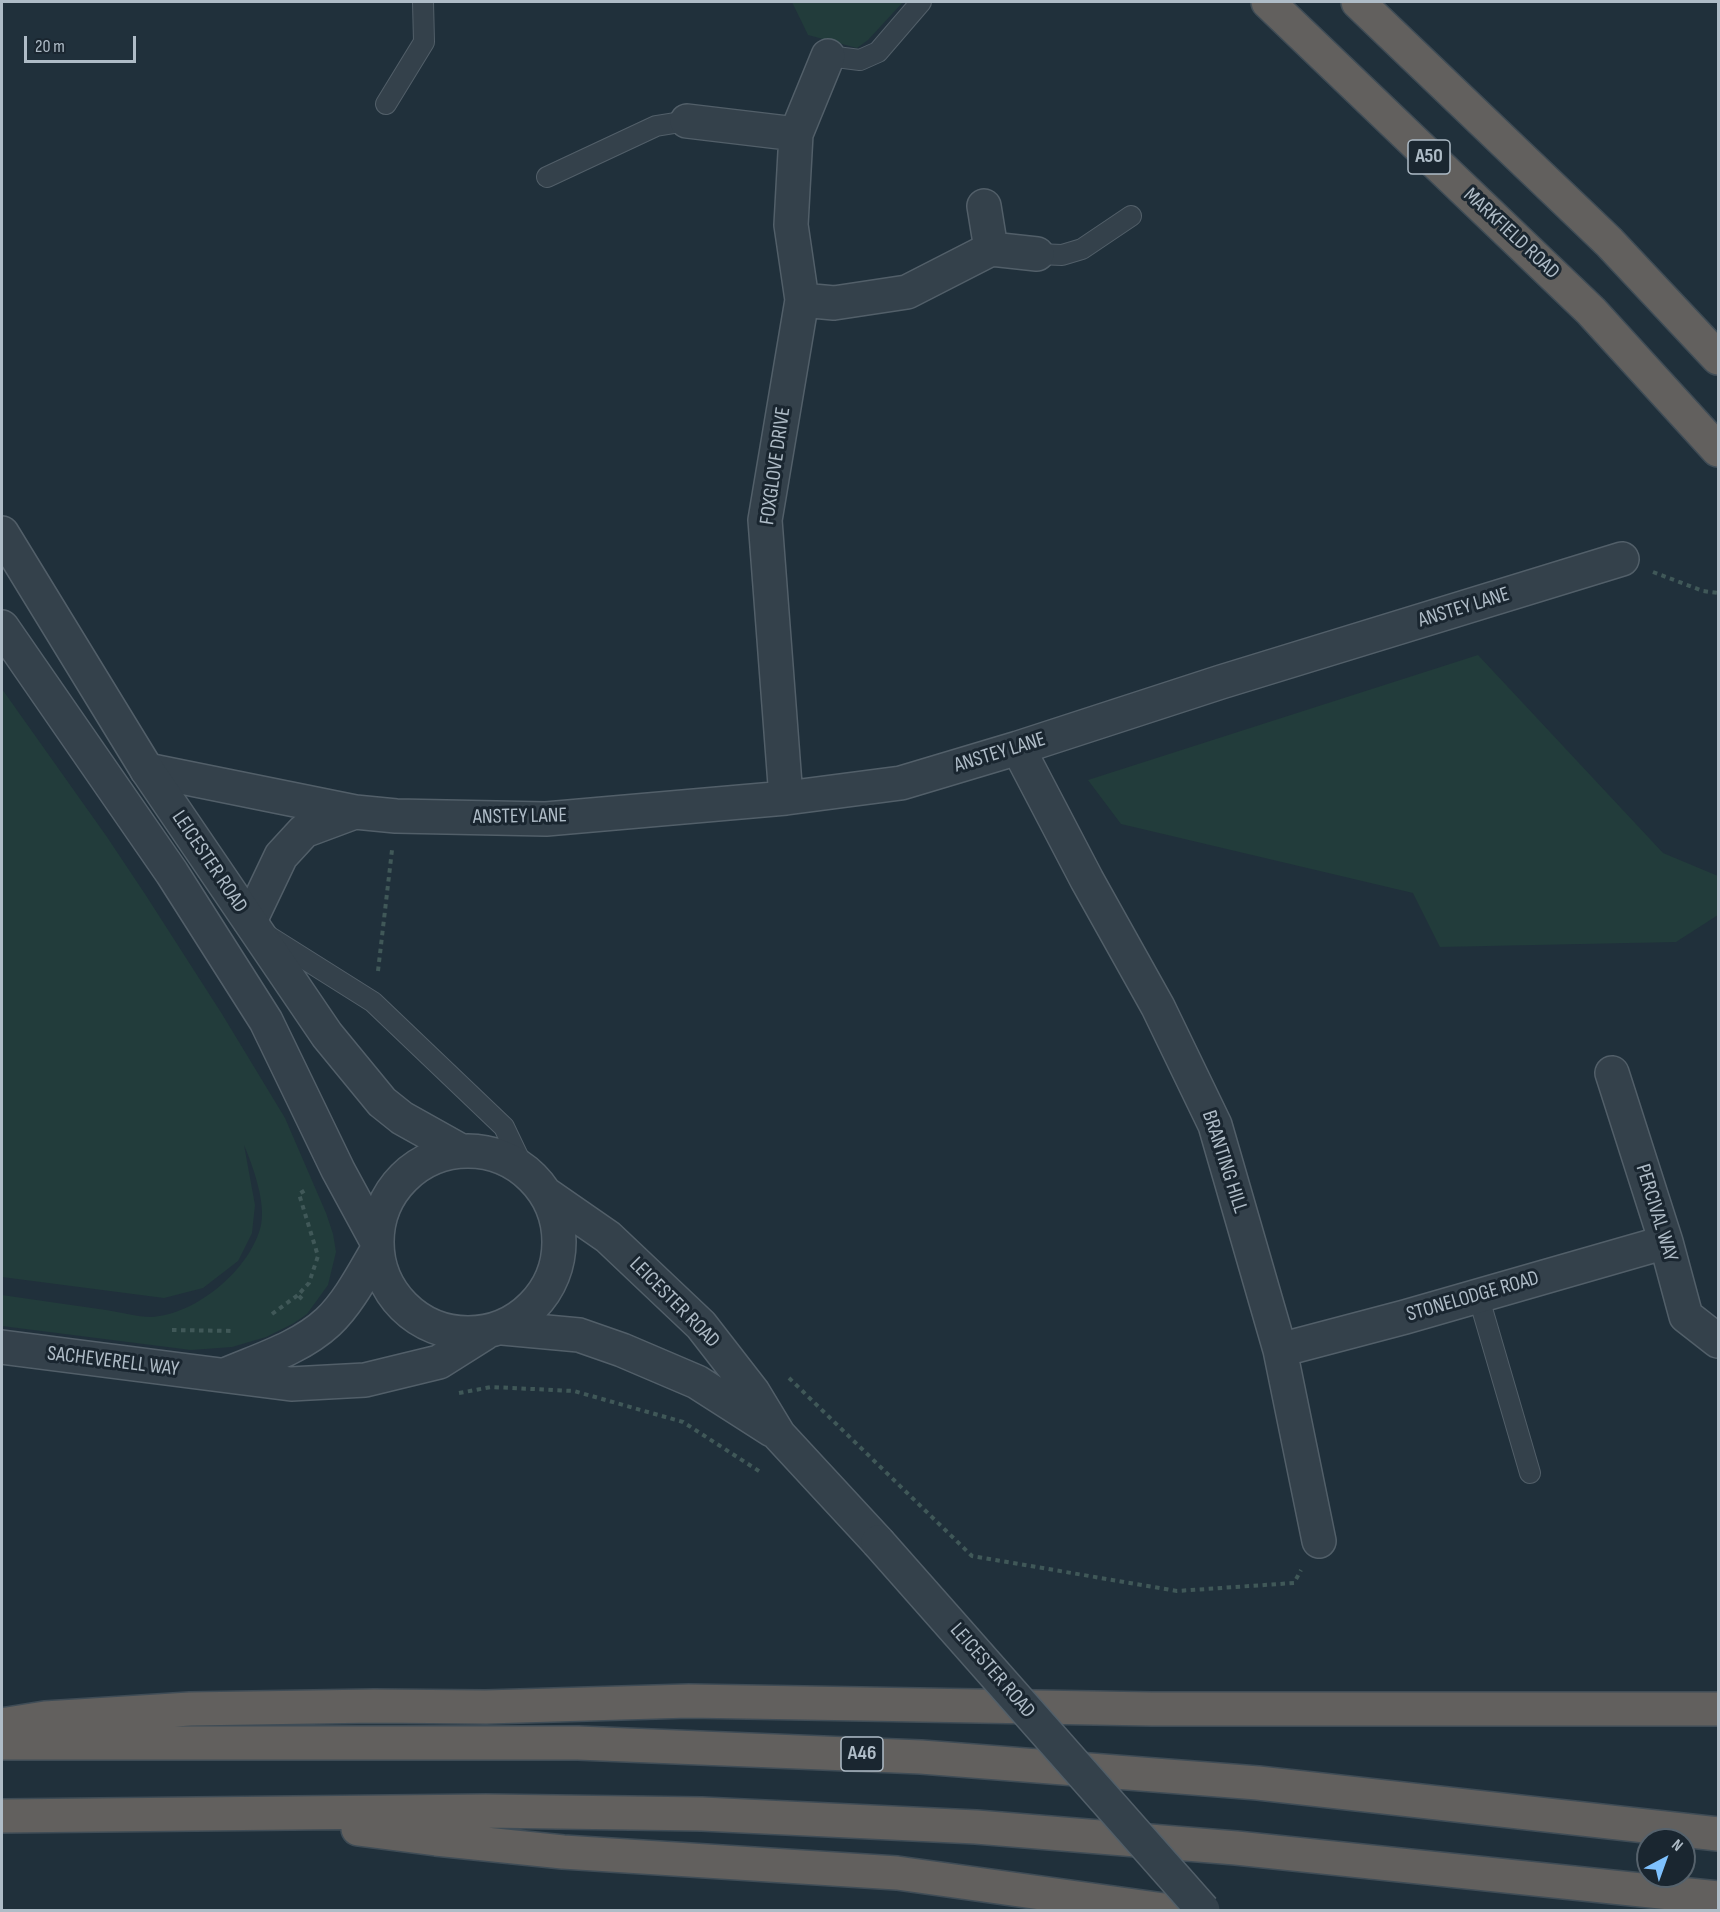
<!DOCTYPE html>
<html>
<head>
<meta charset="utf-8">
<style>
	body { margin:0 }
	#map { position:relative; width:1720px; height:1912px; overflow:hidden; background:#20303b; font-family:"Sofia Sans Condensed",sans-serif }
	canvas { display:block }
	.frame { position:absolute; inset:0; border:3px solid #afbcc7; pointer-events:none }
	.north { position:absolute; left:1636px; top:1828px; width:60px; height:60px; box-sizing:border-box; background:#1a2630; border:2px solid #56626c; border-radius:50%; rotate:41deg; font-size:16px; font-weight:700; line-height:24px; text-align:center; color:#afbcc7 }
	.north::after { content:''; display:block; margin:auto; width:21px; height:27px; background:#7ec1fe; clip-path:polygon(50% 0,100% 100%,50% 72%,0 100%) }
	.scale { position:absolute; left:24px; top:36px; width:112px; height:27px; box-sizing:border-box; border:3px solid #afbcc7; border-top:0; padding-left:8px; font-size:18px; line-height:21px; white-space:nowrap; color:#afbcc7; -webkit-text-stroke:4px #1a2630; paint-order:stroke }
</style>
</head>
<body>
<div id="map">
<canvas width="1720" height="1912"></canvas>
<div class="frame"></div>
<div class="north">N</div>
<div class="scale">20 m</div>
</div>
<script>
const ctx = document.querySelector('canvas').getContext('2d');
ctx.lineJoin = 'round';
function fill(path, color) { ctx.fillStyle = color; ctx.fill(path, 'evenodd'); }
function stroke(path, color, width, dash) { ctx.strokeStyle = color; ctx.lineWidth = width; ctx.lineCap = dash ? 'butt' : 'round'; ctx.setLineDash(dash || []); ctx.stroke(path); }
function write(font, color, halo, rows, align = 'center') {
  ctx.font = font + ' "Sofia Sans Condensed",sans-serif'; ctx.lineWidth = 6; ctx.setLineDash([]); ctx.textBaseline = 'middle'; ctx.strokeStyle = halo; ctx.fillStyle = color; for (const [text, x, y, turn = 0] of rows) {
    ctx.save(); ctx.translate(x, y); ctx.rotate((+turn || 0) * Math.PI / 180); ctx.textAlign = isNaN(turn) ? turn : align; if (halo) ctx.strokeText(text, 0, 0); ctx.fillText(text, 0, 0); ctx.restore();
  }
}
fill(new Path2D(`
	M792,2H903L868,40L857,48L808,35Z
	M1478,655L1663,853L1718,876V915L1676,942L1440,947L1413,893L1121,824L1088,780Z
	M2,689L107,837L145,894L222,1014L285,1118L326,1213L333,1234L336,1252L328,1285L307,1314L294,1323L266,1337L232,1347L191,1350L2,1326V1295C36,1300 71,1305 106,1310C120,1312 137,1317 151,1317C196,1315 251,1269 261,1225C266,1203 253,1166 244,1145L255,1205L252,1233L238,1261L203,1288L164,1298L2,1277Z`), '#223c3b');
const service = new Path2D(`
	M828,56L860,60L878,52L921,2
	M386,104L424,42L423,2
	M547,177L656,126L687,121
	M1037,254L1062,255L1082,249L1131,216
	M265,934L373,1002L504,1127L525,1171
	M1478,1295L1530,1473`);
const minor = new Path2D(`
	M687,121L796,134
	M984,206L991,249
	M802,300L834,303L907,292L991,249L1037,254
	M1018,748L1087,880L1158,1007L1215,1125L1280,1350L1319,1541
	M147,770L355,812L396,816L546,819L786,798L901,783L1018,748L1221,682L1622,559
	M786,798L765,520L802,300L791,225L796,134L828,56
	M250,921L281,856L304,831L355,812
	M1612,1073L1666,1242L1686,1316L1718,1341
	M1280,1350L1405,1317L1666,1242`);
const tertiary = new Path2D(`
	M2,533L147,770L327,1035L382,1102L402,1118L461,1151
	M2,627L172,873L266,1021L338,1170L376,1240
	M377 1242a91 91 0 1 1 182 0a91 91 0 1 1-182 0Z
	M546,1194L608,1237L701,1325L753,1392L779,1435L878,1542
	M503,1328L579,1335L622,1350L697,1382L772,1430
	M2,1347L291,1384L365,1380L439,1362L485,1333
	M225,1375C260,1360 300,1348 328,1322C348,1303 362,1276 376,1252`);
const trunk = new Path2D(`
	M1268,2L1591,311L1718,450
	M1358,2L1609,242L1718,358
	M2,1725L45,1718L190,1709L374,1706L486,1707L689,1701L1152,1709H1718
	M2,1743H578L921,1757L1258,1783L1718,1834
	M2,1816L486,1811L702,1814L976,1827L1236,1848L1718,1898
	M358,1829L436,1839L563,1852L897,1873L1164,1910`);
stroke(service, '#525f69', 22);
stroke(minor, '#525f69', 36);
stroke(tertiary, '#525f69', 36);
stroke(trunk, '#3f4c56', 36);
stroke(new Path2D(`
	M1653,572L1703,591L1718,593
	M378,971L392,850
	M302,1299L298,1295L309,1283L318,1256L299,1194L307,1189
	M272,1314L298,1295
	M172,1330L234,1331
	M789,1378L972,1556L1177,1591L1294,1583L1301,1570
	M459,1393L491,1387L574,1391L683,1422L762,1473`), '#405858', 4, [4.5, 4.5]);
stroke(service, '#34414b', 20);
stroke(minor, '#34414b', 33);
stroke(tertiary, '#34414b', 33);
stroke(trunk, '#62605e', 33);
const tertiaryBridge = new Path2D(`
	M878,1542L1203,1910`);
stroke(tertiaryBridge, '#525f69', 36, []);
stroke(tertiaryBridge, '#34414b', 33);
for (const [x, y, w] of [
	[1429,157,42],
	[862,1754,42]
]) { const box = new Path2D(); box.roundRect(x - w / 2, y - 17, w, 34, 4.5); ctx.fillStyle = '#1a2630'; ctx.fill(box); stroke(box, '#afbcc7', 1.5); }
write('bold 20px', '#afbcc7', null, [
	["A50",1429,157],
	["A46",862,1754]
]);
write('21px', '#afbcc7', '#1a2630', [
	["MARKFIELD ROAD",1511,234,43],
	["FOXGLOVE DRIVE",776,466,-82],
	["ANSTEY LANE",1464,608,-17],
	["ANSTEY LANE",1000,753,-17],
	["ANSTEY LANE",520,817,-1],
	["LEICESTER ROAD",209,862,56],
	["BRANTING HILL",1224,1162,72],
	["PERCIVAL WAY",1656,1213,73],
	["STONELODGE ROAD",1473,1297,-16],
	["LEICESTER ROAD",674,1303,45],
	["SACHEVERELL WAY",113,1362,7],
	["LEICESTER ROAD",992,1671,49]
]);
</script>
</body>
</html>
